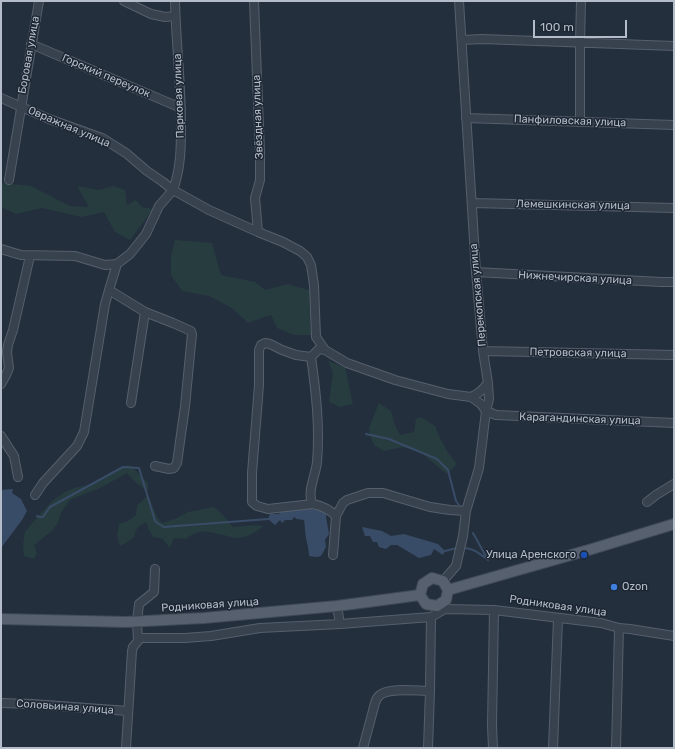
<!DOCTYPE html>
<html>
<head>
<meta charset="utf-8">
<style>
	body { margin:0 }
	#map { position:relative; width:675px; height:749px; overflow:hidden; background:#242f3e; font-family:Rubik,sans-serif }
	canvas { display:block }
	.frame { position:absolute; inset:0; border:2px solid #b4bcc9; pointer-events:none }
	.scale { position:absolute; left:533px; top:20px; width:94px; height:18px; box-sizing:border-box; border:2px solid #b4bcc9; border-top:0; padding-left:5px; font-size:12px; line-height:14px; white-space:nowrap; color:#b4bcc9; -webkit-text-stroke:3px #1d2633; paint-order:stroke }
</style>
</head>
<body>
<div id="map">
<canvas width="675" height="749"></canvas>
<div class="frame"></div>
<div class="scale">100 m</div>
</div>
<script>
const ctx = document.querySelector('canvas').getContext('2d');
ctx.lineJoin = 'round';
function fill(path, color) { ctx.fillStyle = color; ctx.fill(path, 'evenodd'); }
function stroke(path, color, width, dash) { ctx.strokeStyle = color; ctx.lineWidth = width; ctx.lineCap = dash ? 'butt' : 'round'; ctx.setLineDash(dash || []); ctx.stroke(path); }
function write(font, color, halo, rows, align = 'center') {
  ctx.font = font + ' Rubik,sans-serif'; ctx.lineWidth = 3; ctx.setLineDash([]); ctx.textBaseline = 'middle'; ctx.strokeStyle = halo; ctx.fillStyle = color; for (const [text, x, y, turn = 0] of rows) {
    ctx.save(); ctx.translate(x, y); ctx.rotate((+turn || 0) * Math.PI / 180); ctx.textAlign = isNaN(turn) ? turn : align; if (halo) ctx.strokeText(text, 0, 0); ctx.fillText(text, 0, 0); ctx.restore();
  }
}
fill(new Path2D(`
	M1,183L31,186L70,206L89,207L77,186L99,190L113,186L125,190L127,205L136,200L142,207L153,209L130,240L115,232L104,212L81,217L42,208L16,214L1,207Z
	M175,240L212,243L221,275L255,282L265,290L288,284L309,290L311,335H294L277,328L271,315L248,323L232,308L209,296L182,291L171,275V256Z
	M328,361L345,367C348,379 350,392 353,404L340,407L329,402L333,373Z
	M379,403L391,411L395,425L400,435L414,432L416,419L421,417L435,426L440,438L447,451L457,464L447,474L437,466L422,453L403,447L384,451L375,446L371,438L369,428Z
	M130,465L148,483V491L135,482L127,473L102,487L70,500L62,511L58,522L53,530L34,545L37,553L34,559L24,556L23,545L25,532L32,523L52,501L65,492L74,488L88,485L100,481L106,475L116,472L121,467Z
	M148,495L157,517L162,523L175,519L188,512L214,507L223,515L233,527L253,525L264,526C256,532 248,537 238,538C235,538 231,537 228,536C211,533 201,526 186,539L174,538L170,548L163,539L153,537L148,528L146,522L137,528L134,537L126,543L120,546L117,535L119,524L128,521L136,515L137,506Z`), '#263c3f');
fill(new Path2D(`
	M13,489L12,493L21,499L27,511L22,520L1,548V490Z
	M304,507L316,510L319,508L327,512L326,517L329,534L325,540L326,547L321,556L316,557L309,556C309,549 307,544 306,538C305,532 305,526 304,520L297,519L294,517L292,520H285L282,523L280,520L275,525L268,519L270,514H279L282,509L285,512L292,508Z
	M362,527L382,531L391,536L404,534L438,544L445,551L443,555L434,549L431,555L419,558L397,545H391L386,549L379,547L377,542H373L370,536H365Z`), '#394c67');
stroke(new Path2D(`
	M366,434L389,439L437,459L448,470L456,501L459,505
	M37,516L40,517H43L50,507L123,467L139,468L155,521L159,524L164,527L268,519
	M473,533L488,560
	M464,548C473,548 480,554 487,559
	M445,551L457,548`), '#394c67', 2);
const minor = new Path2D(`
	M124,1L151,14L165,17L175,16
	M254,1L260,153V180L255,198L258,232
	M462,40L482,39L674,46
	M31,44L181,108
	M1,98L49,119L102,138L126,153L147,171L163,182L173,190C181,168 181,147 181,124C181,83 176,42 175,1
	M466,118L674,125
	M580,121V43L581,1
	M9,180L39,1
	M472,203L674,208
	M1,249L21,255L75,256L105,265L117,264L130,254L146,234L159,206L173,190L209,210L258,232L283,242L300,251L307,257L311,265L314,285L316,337L325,350
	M117,264L109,290L145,312L173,323L191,331L192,334L185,406L177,463L174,468L169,469L155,466
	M476,272L661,282H674
	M483,351L674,355
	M311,357C316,392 320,427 317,462C316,474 306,494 313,504C323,506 329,509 336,516
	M1,384L7,373L9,368L7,352L8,345L13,330L30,256
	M471,397C479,394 483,389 488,383
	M131,403L145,312
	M1,436L14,456L18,477
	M35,495L43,483L77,446L84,432L105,304L109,290
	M647,502L656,495L674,484
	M313,504L268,509L257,506L252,502V473L259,385V350L261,345L265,343L270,344L282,350L296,355L311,357L319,349L325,350L347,363L395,380L448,394L471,397L481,404L486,411L496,415L674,423
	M333,555L336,516L343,503L347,500L368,493H383L430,507L450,510L466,511
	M443,581L456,566L463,536L466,511L479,468L486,411L489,399L488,383L483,351L476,272L459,1
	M337,606L340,624
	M138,638H185L211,636L260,628L340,624L431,617L445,609L494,610L601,623L619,628L630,629L674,636
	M1,703L32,704L128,711
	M126,748L132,651L133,647L138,641L137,622L139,604L154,592L155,569
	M363,748L375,703C376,700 377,697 380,695C389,687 417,691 430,691L431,617
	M428,748L430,691
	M493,748L492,726L494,610
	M553,748L558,618
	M616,748L619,628`);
const major = new Path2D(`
	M432,578L443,581L448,590L446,600L437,606L426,604L420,595L423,584Z
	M448,590L592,549L674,524
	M1,619L126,622L204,618L337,606L420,595`);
stroke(minor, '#565f6c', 10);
stroke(major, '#414a57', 12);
stroke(minor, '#38414e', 8);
stroke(major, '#56606e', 10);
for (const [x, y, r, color] of [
	[584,555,4,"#1a4fb4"],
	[614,587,4,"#3f7fe0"]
]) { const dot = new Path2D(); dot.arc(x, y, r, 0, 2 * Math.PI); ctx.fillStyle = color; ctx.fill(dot); stroke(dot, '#1d2633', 1.5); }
write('11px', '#b4bcc9', '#1d2633', [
	["Боровая улица",29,55,-80],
	["Горский переулок",106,76,23],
	["Парковая улица",179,96,-92],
	["Звёздная улица",258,117,-92],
	["Панфиловская улица",570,121,2],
	["Овражная улица",69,127,23],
	["Лемешкинская улица",573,205,1],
	["Нижнечирская улица",575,278,3],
	["Перекопская улица",478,295,-95],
	["Петровская улица",578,353,1],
	["Карагандинская улица",580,419,2],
	["Родниковая улица",210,605,-4],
	["Родниковая улица",558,606,8],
	["Соловьиная улица",65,707,4]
]);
write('11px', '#b4bcc9', '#1d2633', [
	["Улица Аренского",576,555],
	["Ozon",622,587,"left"]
], 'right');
</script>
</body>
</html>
